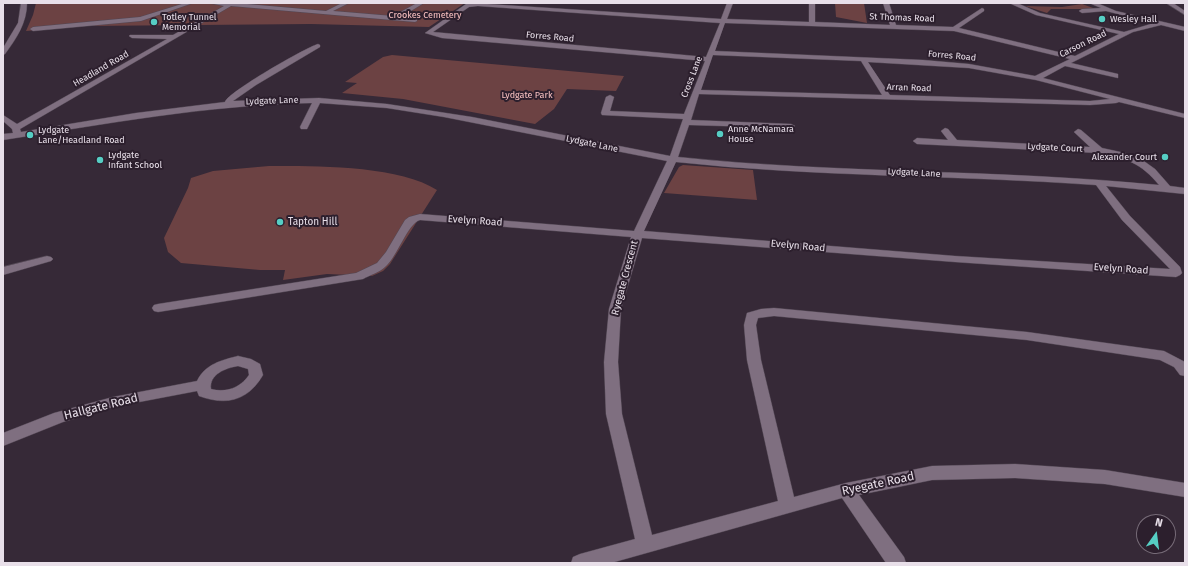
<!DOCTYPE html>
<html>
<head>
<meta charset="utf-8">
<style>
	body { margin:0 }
	#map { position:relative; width:1188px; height:566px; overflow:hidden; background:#362937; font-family:"Fira Sans",sans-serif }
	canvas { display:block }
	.frame { position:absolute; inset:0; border:4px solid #e8dfe9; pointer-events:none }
	.north { position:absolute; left:1136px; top:514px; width:40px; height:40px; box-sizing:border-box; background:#2c1f2d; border:1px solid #776c78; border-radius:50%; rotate:14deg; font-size:11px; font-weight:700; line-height:16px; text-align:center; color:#e8dfe9 }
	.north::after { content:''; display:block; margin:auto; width:14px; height:18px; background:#56cec4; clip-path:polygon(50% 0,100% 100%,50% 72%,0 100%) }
</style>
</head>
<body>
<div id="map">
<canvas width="1188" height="566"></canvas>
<div class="frame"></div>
<div class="north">N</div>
</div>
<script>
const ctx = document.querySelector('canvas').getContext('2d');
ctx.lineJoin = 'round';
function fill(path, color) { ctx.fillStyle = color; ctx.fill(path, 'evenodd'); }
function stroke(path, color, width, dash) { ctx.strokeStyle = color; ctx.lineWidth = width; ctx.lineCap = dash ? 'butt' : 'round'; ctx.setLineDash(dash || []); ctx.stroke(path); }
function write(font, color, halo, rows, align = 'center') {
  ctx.font = font + ' "Fira Sans",sans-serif'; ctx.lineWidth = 4; ctx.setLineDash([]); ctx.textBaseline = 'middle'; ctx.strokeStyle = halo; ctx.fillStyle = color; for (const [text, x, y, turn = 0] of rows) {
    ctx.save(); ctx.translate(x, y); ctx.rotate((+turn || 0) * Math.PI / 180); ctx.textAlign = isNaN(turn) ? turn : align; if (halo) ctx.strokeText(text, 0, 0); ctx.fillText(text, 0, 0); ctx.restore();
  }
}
fill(new Path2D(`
	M36,3H465L429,27L311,24L86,26L26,31L33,15Z
	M835,3H864L867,23L836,17Z
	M1082,4L1096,9H1051L1047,13L1025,6L1062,7Z
	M392,55L624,76L616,91L567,89L554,109L535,124L403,99L342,93L357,83L345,82L383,57Z
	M683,165L753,170L757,200L664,193L679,167Z
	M269,166C315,166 398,165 437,190L390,264L383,271L372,276L327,274L283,280L285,270H260L181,263L168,252L164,238L188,188L191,178L213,171Z`), '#6c4243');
const minor = new Path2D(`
	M21,3H27C27,23 16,39 5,54L3,55V48L18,23Z
	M185,3H193L141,21L33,31L30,29L33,27L140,17Z
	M209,3H236L326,11L342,3H349L333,11L393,16L417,3H424L401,17L417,19V21L415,22L231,6L20,129L21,132L136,113L225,102C228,92 305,48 318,44L320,45V47L256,85L233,101L319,98L387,104L472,117L670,156L683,119L602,115L601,113L606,97L610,95L614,97L610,111L684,114L705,61L442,38L425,33L466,4L472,3L721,19L727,3H733L727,19L809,22V3H815V22L890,25L883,3H889L896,25L953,27L982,8L984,9V11L959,28L1075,56L1119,34L1036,15L1009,3H1017L1040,13L1124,32L1154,23L1106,11L1082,13L1079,11L1082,9L1101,8L1089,3H1097L1116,11L1185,27V31L1161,25L1133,32L1071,63L1118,74V78L1065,66L1043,78L1185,114V118L1119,102L1116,103L1090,105L699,94L691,120L791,124L795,126L791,128L689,125L678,157C838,174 999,169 1159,185C1141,163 1126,158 1099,153L917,144L913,141L917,138L948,140L941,131L945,128L948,129L957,140L1090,147L1074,132L1078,129L1081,130L1102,148L1125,153L1141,159L1155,169L1170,186L1185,188V194L1106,186L1130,216L1180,267L1182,273L1180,275L1176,277L955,262L642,238L621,309L618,362L622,414L652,535L778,501L747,360L744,325L747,313L761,309L774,308L1027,332L1164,351L1185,362V376L1180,375L1174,367L1160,360L1027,340L774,316L758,318L756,325L761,360L794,497L846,483L932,466L1015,464L1105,470L1185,483V497L1105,484L1015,478L932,480L859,495L904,557L906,563H886L842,498L611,563H571L573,557L580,554L635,539L606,414L604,362L609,309L631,237L420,220C407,224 398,256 385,267C380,272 370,275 363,279L158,312L154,311L152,308L154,305L158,304L356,273L377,263L386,252L405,220L409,217L420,214L634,231L667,161L444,117L387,108L320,103L307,129H301L300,127L312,103C207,105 106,124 3,140V134L13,133L12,129L3,121V115L17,124L167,39L132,38L129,36L130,35H173L224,6ZM478,6L720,23L706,57L433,32L469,7ZM725,23L954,31L1070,59L1035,76L969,64L923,60L715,51ZM713,55L861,61L882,95L701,90ZM868,62L969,68L1036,80L1110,99L1090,101L890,95ZM676,162C815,177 956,175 1096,185L1122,220L1170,269L955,256L644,231Z
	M1166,3H1173L1185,11V15Z
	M47,256L51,257L53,259L51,261L3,275V267Z
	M238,356L251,359L260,364L263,375C248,401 226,406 199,396L197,391L113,407L63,422L3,446V433L54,413L113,397L197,381C205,364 222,360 238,356ZM238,366L248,369L249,375C240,388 226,393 211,389C209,374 226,368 238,366Z`);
stroke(minor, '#524753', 1);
fill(minor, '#7f6f80');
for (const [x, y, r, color] of [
	[1102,19,4,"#56cec4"],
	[154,22,4,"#56cec4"],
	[720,134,4,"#56cec4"],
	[30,135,4,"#56cec4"],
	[1165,157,4,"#56cec4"],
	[100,160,4,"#56cec4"],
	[280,222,4,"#56cec4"]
]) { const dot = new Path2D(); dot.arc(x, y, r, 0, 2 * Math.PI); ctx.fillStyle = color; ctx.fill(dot); stroke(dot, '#2c1f2d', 1.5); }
write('9px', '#f8c0c0', '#2c1f2d', [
	["Crookes Cemetery",425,15],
	["Lydgate Park",527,95]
]);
write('9px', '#e8dfe9', '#2c1f2d', [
	["Totley Tunnel",162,17],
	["Memorial",162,27],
	["Wesley Hall",1110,19],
	["Anne McNamara",728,129],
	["House",728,139],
	["Lydgate",38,130],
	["Lane/Headland Road",38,140],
	["Lydgate",108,155],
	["Infant School",108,165],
	["Alexander Court",1157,157,"right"]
], 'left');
write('9px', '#e8dfe9', '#2c1f2d', [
	["St Thomas Road",902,18,2],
	["Forres Road",550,37,5],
	["Carson Road",1083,44,-26],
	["Forres Road",952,56,5],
	["Headland Road",101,69,-30],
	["Cross Lane",692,77,-69],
	["Arran Road",909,88,2],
	["Lydgate Lane",272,101,-2],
	["Lydgate Lane",592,144,12],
	["Lydgate Court",1055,148,3],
	["Lydgate Lane",914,173,3]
]);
write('10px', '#e8dfe9', '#2c1f2d', [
	["Evelyn Road",475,221,4],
	["Evelyn Road",798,246,5],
	["Evelyn Road",1121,269,4],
	["Ryegate Crescent",625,278,-75]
]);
write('10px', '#e8dfe9', '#2c1f2d', [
	["Tapton Hill",288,222]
], 'left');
write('12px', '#e8dfe9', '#2c1f2d', [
	["Hallgate Road",101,407,-14],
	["Ryegate Road",878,484,-12]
]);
</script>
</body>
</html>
